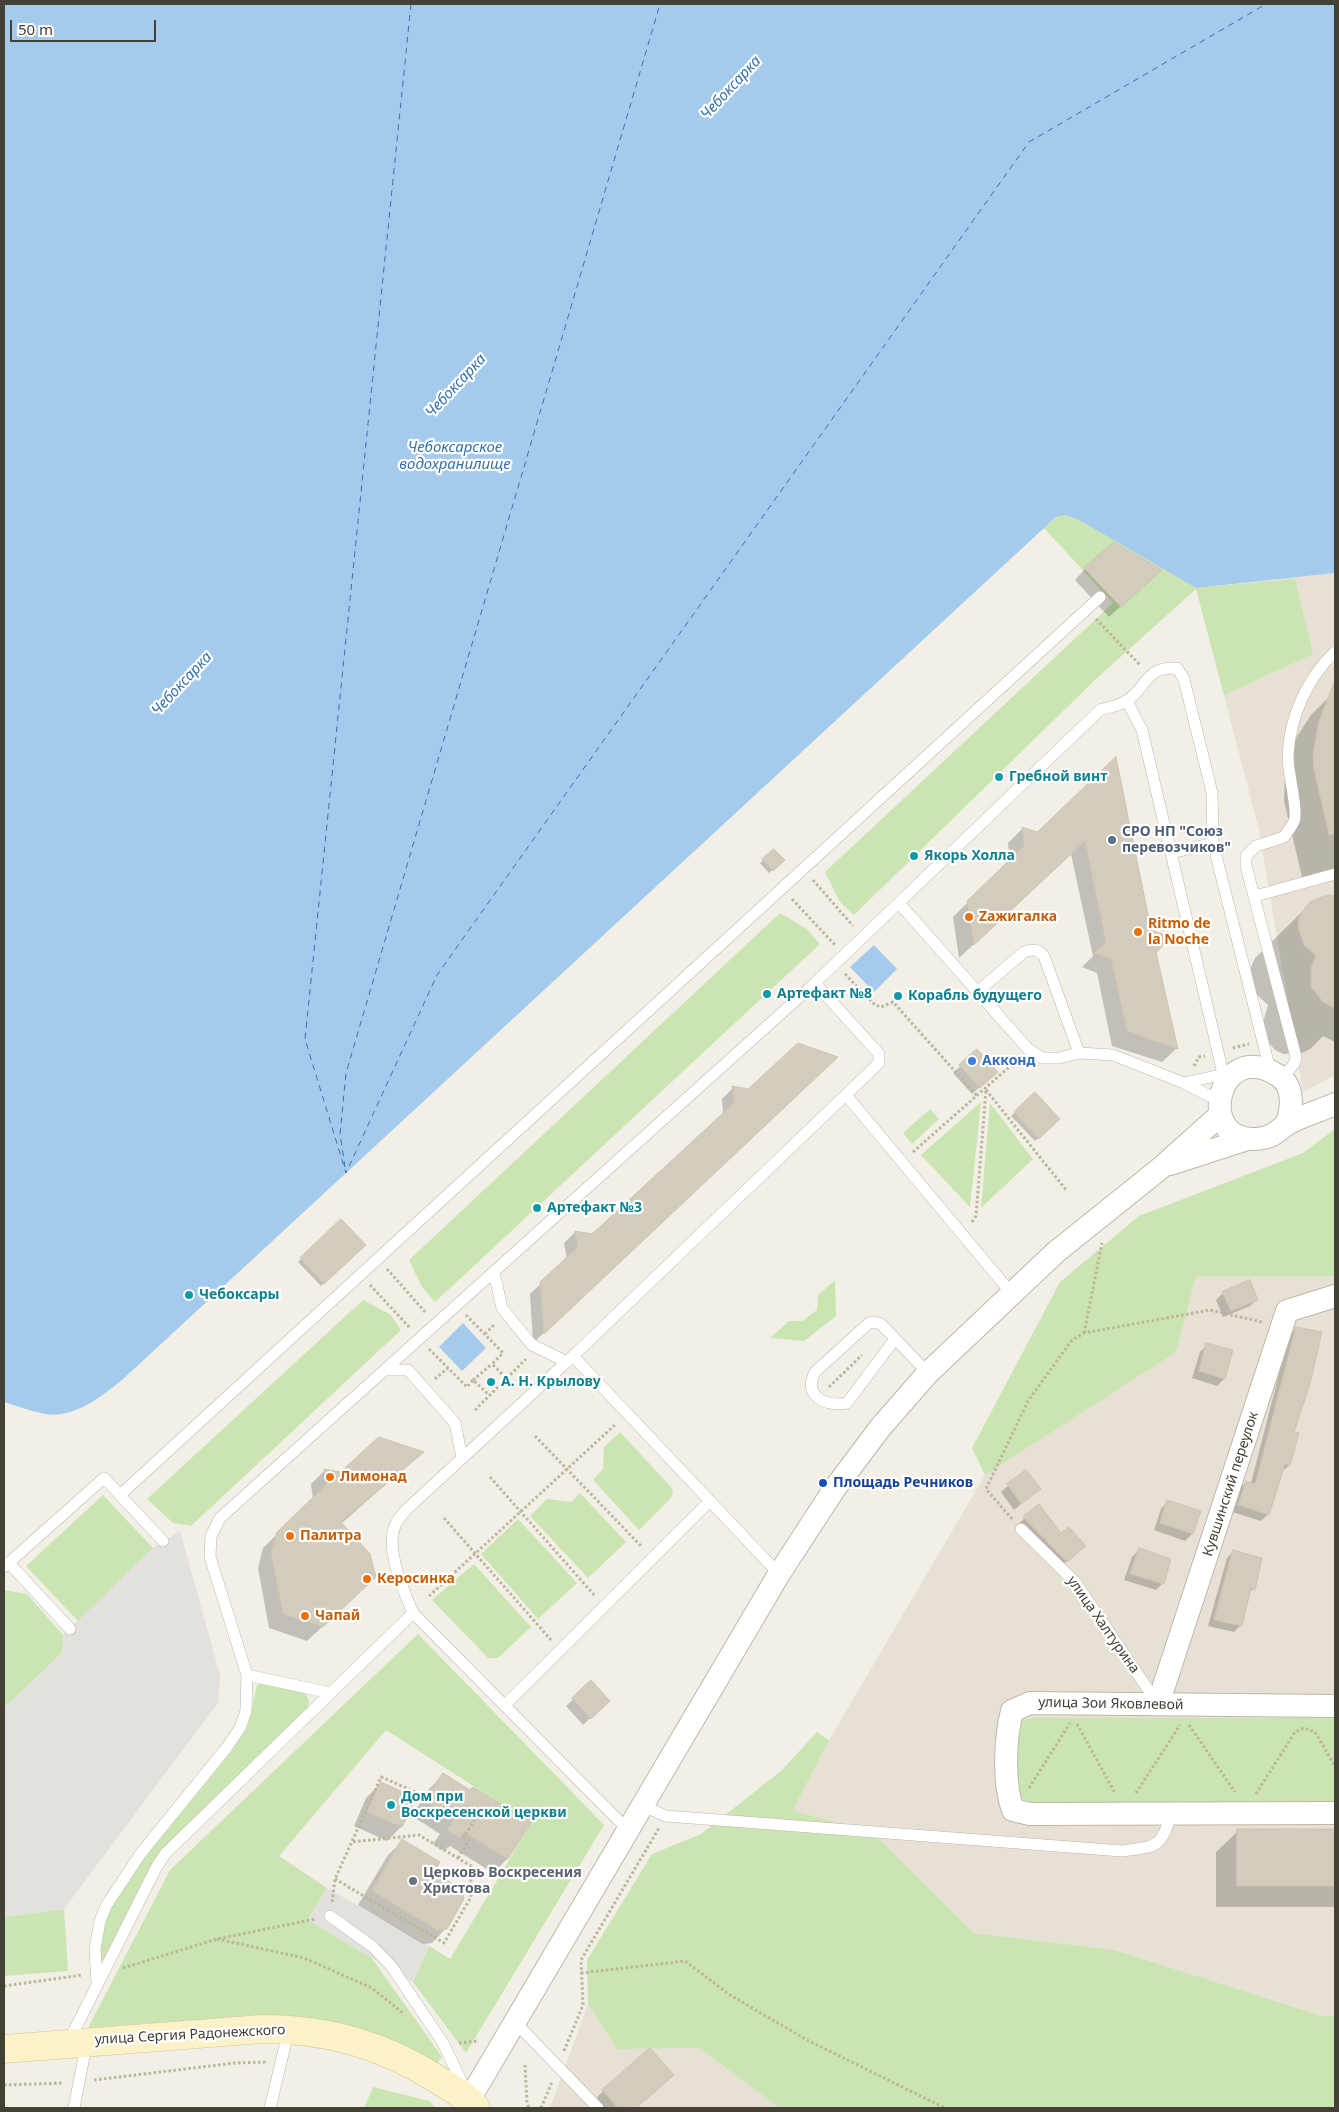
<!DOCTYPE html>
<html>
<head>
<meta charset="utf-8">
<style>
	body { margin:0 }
	#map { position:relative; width:1339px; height:2112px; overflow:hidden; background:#f2efe6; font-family:"Noto Sans",sans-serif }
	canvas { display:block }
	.frame { position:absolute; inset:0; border:5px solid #454036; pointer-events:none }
	.scale { position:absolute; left:10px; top:20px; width:146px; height:22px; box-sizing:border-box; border:2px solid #454036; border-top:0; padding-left:6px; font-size:15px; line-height:18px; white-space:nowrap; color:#454036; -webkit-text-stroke:4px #fff; paint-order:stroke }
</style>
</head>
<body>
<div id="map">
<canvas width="1339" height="2112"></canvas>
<div class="frame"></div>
<div class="scale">50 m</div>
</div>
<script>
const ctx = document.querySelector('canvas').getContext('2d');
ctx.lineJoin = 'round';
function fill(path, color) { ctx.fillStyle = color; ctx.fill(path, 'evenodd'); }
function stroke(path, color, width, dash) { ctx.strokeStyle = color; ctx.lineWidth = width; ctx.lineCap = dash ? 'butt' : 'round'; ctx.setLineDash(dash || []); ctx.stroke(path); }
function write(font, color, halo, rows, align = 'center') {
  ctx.font = font + ' "Noto Sans",sans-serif'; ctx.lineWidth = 4.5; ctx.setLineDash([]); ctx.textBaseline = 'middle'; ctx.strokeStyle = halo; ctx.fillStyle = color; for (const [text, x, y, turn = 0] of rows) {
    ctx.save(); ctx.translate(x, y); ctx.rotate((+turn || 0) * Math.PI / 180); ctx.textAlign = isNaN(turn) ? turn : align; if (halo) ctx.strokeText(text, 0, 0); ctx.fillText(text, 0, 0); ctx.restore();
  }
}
fill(new Path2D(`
	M1335,573V1075L1303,1092L1259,830L1196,588Z
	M1196,1276H1335V2016H1322L1115,1950L974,1933L874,1834L793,1810L829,1740L985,1475L1175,1352Z
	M588,2004L617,2049L699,2048L780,2108H550Z`), '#e6e1d4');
fill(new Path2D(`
	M1061,514L1077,519L1196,588L1295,579L1313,654L1224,695L1196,589L1096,679L854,915L840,902L825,872L1113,603L1044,528Z
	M780,913L807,929L820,944L435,1302L422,1287L409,1260Z
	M981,1102L970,1207L921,1155Z
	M990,1103L1033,1159L981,1208Z
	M930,1109L939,1119L912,1144L903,1133Z
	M1335,1129V1276H1196L1176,1352L985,1475L972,1448L1060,1282L1139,1216L1303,1153Z
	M835,1280L836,1316L804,1341L770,1338L789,1321H802L817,1310L818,1295Z
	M363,1300L391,1315L401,1330L191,1526L173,1523L147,1499Z
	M620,1432L671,1487L673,1493L670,1499L639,1530L593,1480L603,1469L604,1447Z
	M580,1493L626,1542L588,1578L530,1516L547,1499L571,1502Z
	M103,1495L153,1548L78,1621L26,1566Z
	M518,1519L577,1583L538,1619L481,1554Z
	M474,1564L531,1627L498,1658H488L432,1600Z
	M4,1590L27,1594L63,1635L62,1653L4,1708Z
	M418,1634L604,1825L466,2053L413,1982L429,1946L450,1959L535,1817L517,1806L514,1812L386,1730L279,1856L327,1888L308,1920L371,1957L442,2057L437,2063L343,2023L268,2015L88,2028L170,1870Z
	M263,1683L305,1693C312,1703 308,1708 302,1717L165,1849L106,1958L101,1960L98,1956L105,1919L129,1877L232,1751L248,1726L257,1685Z
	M1032,1718H1335V1803H1036L1022,1799C1014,1781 1014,1738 1021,1721Z
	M817,1732L829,1740L793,1810L874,1834L974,1933L1115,1950L1322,2016H1335V2108H780L699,2048L617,2049L588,2004L587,1960L652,1854L701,1834L781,1771Z
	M64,1909L68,1971L4,1976V1917Z
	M373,2087L430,2101L435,2108H364Z`), '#cae5b1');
fill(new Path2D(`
	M180,1531L220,1675L218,1703L64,1909L4,1917V1708L62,1653L63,1635L153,1548Z
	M327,1888L429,1946L413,1982L308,1920Z`), '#e3e1de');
fill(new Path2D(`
	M4,4H1335V573L1196,588L1077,519L1065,515L1056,517L122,1380C102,1396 74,1419 45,1414C31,1411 17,1406 4,1402Z
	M874,945L897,969L874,992L850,967Z
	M463,1323L486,1348L462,1371L439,1347Z`), '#a5cbec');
fill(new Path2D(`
	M1085,569L1149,580L1109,617L1075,580Z
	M1335,691V874L1303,881L1284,801L1285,770L1294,741L1311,715Z
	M1115,759L1177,1048L1162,1062L1112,1046L1097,973L1082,967L1093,956L1071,854L959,958L953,917L1010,861L1008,843L1022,829L1037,834Z
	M774,850L783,860L769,873L760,863Z
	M1328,896L1335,898V1042L1323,1036L1310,1049L1302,1053L1283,1054L1275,1050L1263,1036L1262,1026L1268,1005L1256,994L1252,985L1251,967L1255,958L1304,910L1319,898Z
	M977,1051L989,1079L972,1094L953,1073Z
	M825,1068L533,1343L530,1294L567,1259L564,1243L575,1232L592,1236L723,1115L722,1099L733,1088L748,1090Z
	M1035,1094L1059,1119L1035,1141L1011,1116Z
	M341,1221L364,1245L321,1286L298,1262Z
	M1223,1293L1257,1299L1250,1306L1223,1317L1216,1300Z
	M1296,1328L1293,1433L1289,1465L1282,1472L1268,1514L1261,1521L1232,1512L1239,1489L1246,1482L1251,1483L1289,1335Z
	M1207,1345L1231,1351L1224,1379L1217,1386L1192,1378L1200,1352Z
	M422,1452L341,1524L360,1591L307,1641L269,1628L258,1568L263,1548L313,1499L311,1484L325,1470L340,1473Z
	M1025,1471L1039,1489L1014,1510L1001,1492Z
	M1167,1502L1200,1512L1192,1534L1185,1541L1154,1530L1161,1509Z
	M1039,1506L1061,1535L1078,1551L1060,1567L1018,1524Z
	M1139,1550L1163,1583L1156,1590L1124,1580L1132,1557Z
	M1234,1551L1253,1589L1248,1594L1241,1625L1234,1632L1208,1626L1227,1558Z
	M591,1682L608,1701L583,1725L566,1706Z
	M443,1775L470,1791L512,1813L517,1807L507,1859L493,1873L450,1846L444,1851L433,1844L440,1834L412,1816L429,1789Z
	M381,1783L414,1798L401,1827L387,1841L354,1826L366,1798Z
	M1238,1831H1335V1907H1216V1852Z
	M403,1841L432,1874L446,1928L432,1943L423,1944L358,1905L388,1855Z
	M662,2086L636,2108H598L593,2102L603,2091Z`), '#0003');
stroke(new Path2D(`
	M411,4L305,1039L346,1173L437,975L1029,142L1266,4
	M345,1167L340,1134L346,1073L660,4`), '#3472ab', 1, [6, 5]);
const building = new Path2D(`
	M1114,542L1162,570L1121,607L1084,568Z
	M1334,683L1335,834L1329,835L1314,770L1313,755L1318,724Z
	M1116,757L1151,930L1170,937L1156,953L1178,1049L1127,1031L1111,959L1094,953L1106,942L1085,841L974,945L967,901L1024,846L1022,827L1037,832Z
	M774,849L785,860L773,871L762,859Z
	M1328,895L1335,896V1008L1323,1002L1311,987V968L1316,956L1304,945L1298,927L1299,917L1310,902Z
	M798,1043L838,1057L544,1334L540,1282L578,1247L575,1231L592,1234L734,1103L732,1086L748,1089Z
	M977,1049L998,1072L980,1088L959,1065Z
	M1035,1092L1060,1119L1039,1139L1014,1112Z
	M341,1219L366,1245L324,1284L300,1258Z
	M1250,1280L1258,1300L1231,1311L1222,1292Z
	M1296,1327L1322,1332L1310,1384L1294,1432L1299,1433L1290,1466L1285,1464L1269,1515L1238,1505L1246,1481L1255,1484Z
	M1206,1343L1233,1350L1225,1379L1199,1371Z
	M379,1437L424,1452L341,1522L370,1554L376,1577L323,1627L283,1614L271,1553L277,1532L327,1484L324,1469L340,1472Z
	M1026,1470L1041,1489L1021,1504L1007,1484Z
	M1167,1500L1201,1511L1193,1534L1160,1523Z
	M1039,1504L1061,1533L1069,1527L1086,1546L1067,1562L1023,1517Z
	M1139,1548L1171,1559L1164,1584L1130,1574Z
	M1233,1550L1262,1558L1255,1590L1251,1588L1242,1626L1214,1620Z
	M591,1680L610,1701L591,1719L572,1698Z
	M443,1773L470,1790L473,1787L514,1812L517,1806L535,1817L508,1859L464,1832L460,1838L447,1830L454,1819L425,1801Z
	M381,1782L416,1798L402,1827L367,1812Z
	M1237,1829H1335V1886H1237Z
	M402,1839L440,1862L434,1873L462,1889L464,1899L447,1929L437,1930L372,1891Z
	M650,2048L674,2075L636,2108H618L602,2090Z`);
fill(building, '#d3cbbc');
stroke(building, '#cec4b0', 1);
const lane = new Path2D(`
	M1127,701L1142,730L1218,1052L1223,1074L1222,1086
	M1171,853L1213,843
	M1255,896L1335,874
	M899,903L1028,1049L1042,1058H1059L1079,1053L1113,1055L1184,1083L1218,1100
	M977,992L1024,952C1033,949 1038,949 1044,956L1079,1053
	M1282,1078L1294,1064L1296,1057L1246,866V856L1256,846L1284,837C1288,831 1295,823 1295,817C1296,798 1288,776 1288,755C1290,717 1307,678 1335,652
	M1184,1083L1229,1073
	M846,1095L1012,1294
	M494,1272L502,1308L532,1345L567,1362
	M895,1339L847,1403C826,1407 802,1396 815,1372L869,1323L875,1322L881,1324L928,1373
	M573,1356L406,1510C402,1515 397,1520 395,1526C385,1549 404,1592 413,1613L628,1830
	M386,1370H408L455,1423L462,1458
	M120,1495L1100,597
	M1021,1529L1076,1583L1158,1704
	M9,1563L70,1629
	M4,1567L104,1478L163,1541
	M779,1574L573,1356L879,1063V1054L815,983
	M331,1693L247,1675L210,1557L211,1536L220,1518L815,983L1100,710C1108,707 1119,706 1126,701C1148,688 1143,667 1177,668L1184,679L1212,793L1213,843L1270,1070
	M505,1705L709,1502
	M643,1806L666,1816L1122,1851C1156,1846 1161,1849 1171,1814
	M330,1916L373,1947L392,1967L443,2043L466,2091
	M97,1983L95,1949L100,1921L106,1906L141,1853L227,1747L240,1728L246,1711L247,1675
	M515,2022L598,2108
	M68,2043L156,1868L165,1854L413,1613
	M74,2108L87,2041
	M270,2108L289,2029`);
const street = new Path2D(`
	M1286,1125C1292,1110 1295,1087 1279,1076C1215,1034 1193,1151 1263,1138C1274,1136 1277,1131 1286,1125C1300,1116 1320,1111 1335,1104
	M1170,1164L1247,1139
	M1158,1704L1287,1311L1335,1296
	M1335,1706L1030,1703L1012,1711C1005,1738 1003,1784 1013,1810L1030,1814L1335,1813
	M469,2100L779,1574L835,1488L880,1428L928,1373L1056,1252L1162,1167L1220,1115`);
const secondary = new Path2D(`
	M4,2049L262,2029C328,2029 384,2045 440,2081C453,2089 466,2096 476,2108`);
stroke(lane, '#bdb7a9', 12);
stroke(street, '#bdb7a9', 24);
stroke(secondary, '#d0c498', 29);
stroke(new Path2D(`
	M1096,619L1140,665
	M813,880L853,926
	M792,899L835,945
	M845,974L875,1005L881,1007L893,1002L978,1097
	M1233,1048L1249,1044
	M1194,1066L1199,1057L1205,1056
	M986,1090L1067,1191
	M913,1152L1017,1060
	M972,1222L976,1216L986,1090
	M387,1269L426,1313
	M370,1285L410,1328
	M466,1315L503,1353L492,1364L506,1378
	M1084,1333L1102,1243
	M485,1334L495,1324
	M429,1349L467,1387L473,1380L489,1395
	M435,1379L448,1368
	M473,1380L492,1364
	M829,1387L862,1355
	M475,1410L526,1359
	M535,1436L642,1547
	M490,1477L595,1596
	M444,1518L551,1640
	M1012,1519L986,1489L1028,1401L1072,1340L1084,1333L1210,1310L1262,1322
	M429,1596L616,1424
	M1077,1724L1115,1793
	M1189,1725L1235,1792
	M1029,1788L1070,1723
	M1136,1793L1180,1725
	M1256,1794L1295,1732L1304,1728L1315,1732L1335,1766
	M458,1858L469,1840L464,1837L478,1814L466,1806
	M335,1879L444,1943L471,1897V1866L419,1835L351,1842
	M332,1902L335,1879L381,1777L418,1793
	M217,1939L304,1958L372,1988L403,2013
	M123,1968L217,1939L315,1919
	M581,1973L685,1961L730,1995L807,2040L945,2108
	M4,1986L82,1975
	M459,2043L479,2041
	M564,2051L583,2005L581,1960L659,1828
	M525,2065L527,2103L529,2108
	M94,2080L235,2063L267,2062
	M4,2085L63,2083
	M541,2108L552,2082`), '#beb49b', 3, [2.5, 2.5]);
stroke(lane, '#fff', 11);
stroke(street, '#fff', 22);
stroke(secondary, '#fcf2c7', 28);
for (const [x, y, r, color] of [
	[999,777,5,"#0f9aa8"],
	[1112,840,5,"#5c6f8a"],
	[914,856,5,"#0f9aa8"],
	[969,917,5,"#e8710a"],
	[1138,932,5,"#e8710a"],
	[767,994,5,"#0f9aa8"],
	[898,996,5,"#0f9aa8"],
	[972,1061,5,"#3f7fe0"],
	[537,1208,5,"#0f9aa8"],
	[189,1295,5,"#0f9aa8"],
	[491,1382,5,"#0f9aa8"],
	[330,1477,5,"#e8710a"],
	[823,1483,5,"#1a4fb4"],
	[290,1536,5,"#e8710a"],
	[367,1579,5,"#e8710a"],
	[305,1616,5,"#e8710a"],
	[391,1805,5,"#0f9aa8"],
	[413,1881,5,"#6b7280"]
]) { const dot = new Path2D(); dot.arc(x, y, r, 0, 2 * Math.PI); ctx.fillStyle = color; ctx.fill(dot); stroke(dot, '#fff', 2); }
write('bold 14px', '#0d838f', '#fff', [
	["Гребной винт",1009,777],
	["Якорь Холла",924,856],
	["Артефакт №8",777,994],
	["Корабль будущего",908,996],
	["Артефакт №3",547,1208],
	["Чебоксары",199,1295],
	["А. Н. Крылову",501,1382],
	["Дом при",401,1797],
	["Воскресенской церкви",401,1813]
], 'left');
write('bold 14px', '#4e5e75', '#fff', [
	["СРО НП \"Союз",1122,832],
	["перевозчиков\"",1122,848]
], 'left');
write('bold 14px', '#c56008', '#fff', [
	["Zажигалка",979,917],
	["Ritmo de",1148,924],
	["la Noche",1148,940],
	["Лимонад",340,1477],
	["Палитра",300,1536],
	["Керосинка",377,1579],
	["Чапай",315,1616]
], 'left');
write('bold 14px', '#366cbe', '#fff', [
	["Акконд",982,1061]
], 'left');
write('bold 14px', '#164399', '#fff', [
	["Площадь Речников",833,1483]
], 'left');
write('14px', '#454036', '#fff', [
	["Кувшинский переулок",1231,1484,-72],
	["улица Халтурина",1103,1625,55],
	["улица Зои Яковлевой",1111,1704,1],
	["улица Сергия Радонежского",190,2035,-3]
]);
write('bold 14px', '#5b616d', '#fff', [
	["Церковь Воскресения",423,1873],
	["Христова",423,1889]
], 'left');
write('italic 15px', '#3472ab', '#fff', [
	["Чебоксарка",731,88,-47],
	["Чебоксарка",456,386,-47],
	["Чебоксарское",455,448],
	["водохранилище",455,465],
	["Чебоксарка",182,684,-47]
]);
</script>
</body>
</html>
